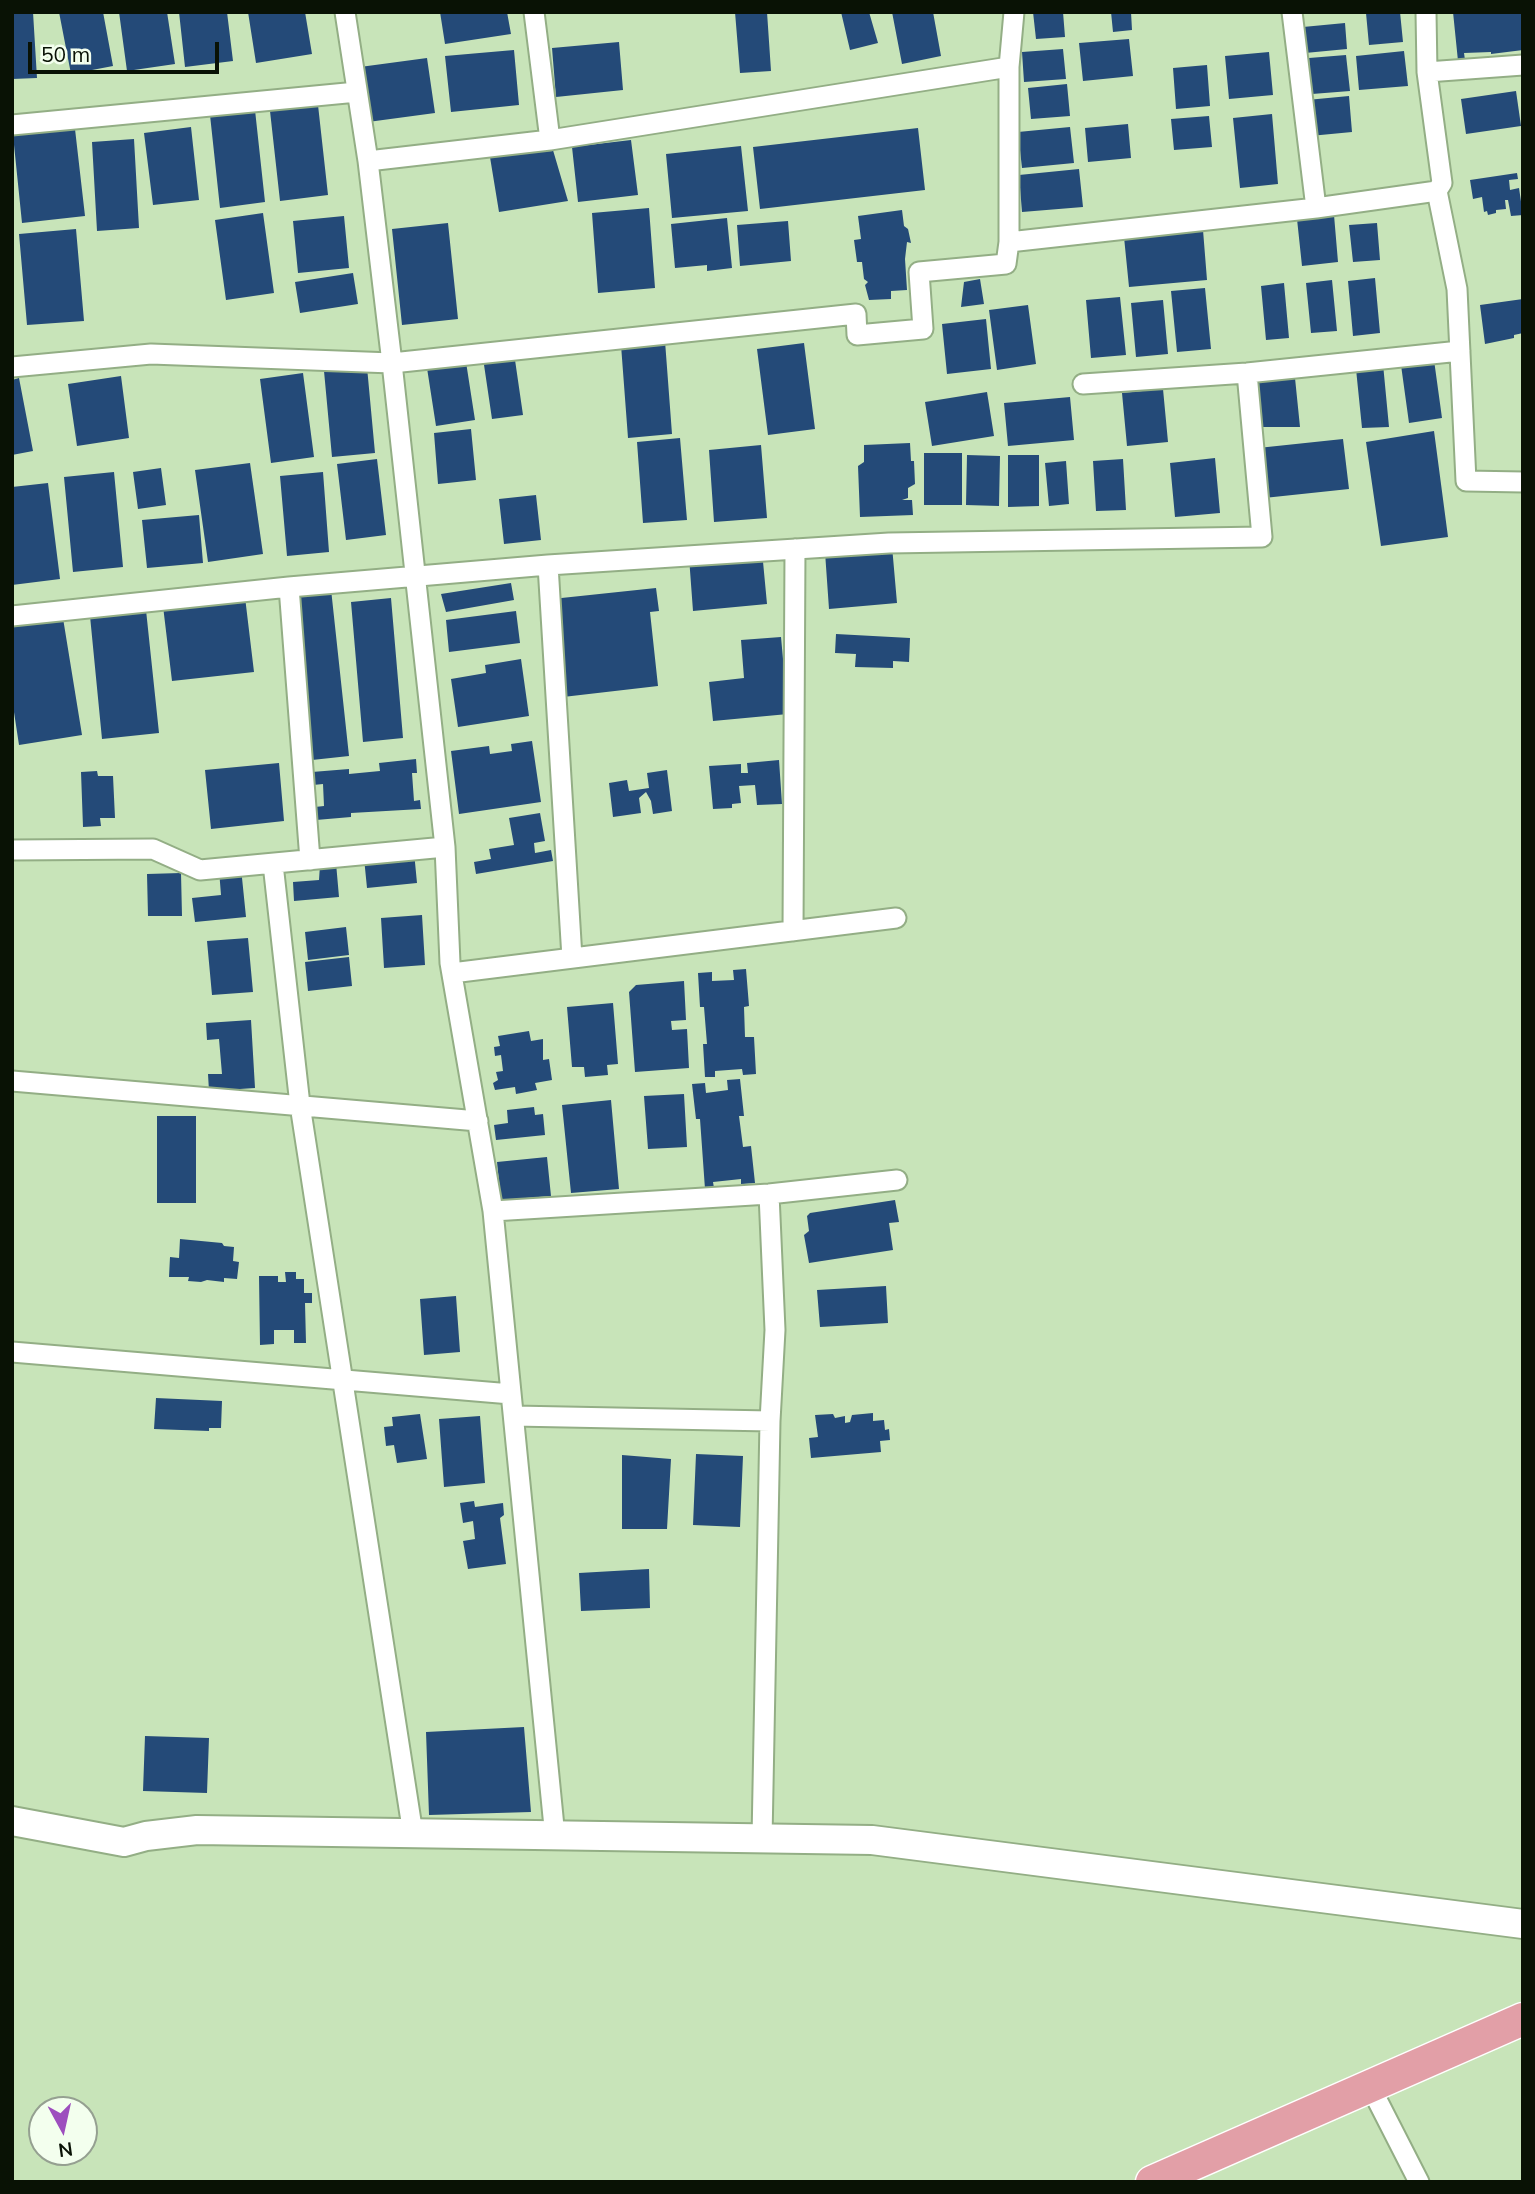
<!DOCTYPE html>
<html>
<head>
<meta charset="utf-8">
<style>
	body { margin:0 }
	#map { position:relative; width:1535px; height:2194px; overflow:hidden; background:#c8e4b9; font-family:Mulish,sans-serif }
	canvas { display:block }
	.frame { position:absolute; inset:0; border:14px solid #091205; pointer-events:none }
	.north { position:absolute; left:28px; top:2096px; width:70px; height:70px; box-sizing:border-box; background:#f3ffee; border:2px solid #95a091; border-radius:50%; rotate:172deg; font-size:19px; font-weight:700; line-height:28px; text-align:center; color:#091205 }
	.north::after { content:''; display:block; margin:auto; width:24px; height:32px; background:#9d4ebe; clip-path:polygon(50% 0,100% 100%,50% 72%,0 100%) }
	.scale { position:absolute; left:28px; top:42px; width:191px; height:32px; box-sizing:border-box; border:4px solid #091205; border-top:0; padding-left:9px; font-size:21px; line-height:24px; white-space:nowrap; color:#091205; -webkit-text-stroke:5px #f3ffee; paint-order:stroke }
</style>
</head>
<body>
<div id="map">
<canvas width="1535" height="2194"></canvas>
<div class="frame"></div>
<div class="north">N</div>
<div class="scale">50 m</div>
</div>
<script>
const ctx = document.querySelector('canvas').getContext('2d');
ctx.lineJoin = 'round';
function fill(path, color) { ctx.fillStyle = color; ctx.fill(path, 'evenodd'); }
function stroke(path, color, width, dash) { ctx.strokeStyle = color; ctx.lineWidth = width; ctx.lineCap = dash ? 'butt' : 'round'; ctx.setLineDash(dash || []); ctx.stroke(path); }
fill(new Path2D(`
	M12,12H33L37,78L12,79Z
	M59,12H103L113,66L71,74Z
	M119,12H167L175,64L127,71Z
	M179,12H227L233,61L185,67Z
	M248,12H305L312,54L256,63Z
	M440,12H507L511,34L445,44Z
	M735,12H767L771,71L740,73Z
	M841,12H869L878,43L850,50Z
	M892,12H933L941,56L902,64Z
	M1033,12H1063L1065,37L1036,39Z
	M1111,12H1131L1132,30L1113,32Z
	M1400,12L1403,42L1369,45L1366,13Z
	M1453,12H1523V50L1491,54V52L1464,53L1465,60L1458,61Z
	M1345,23L1347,49L1305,53L1303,27Z
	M1129,39L1133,76L1083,81L1079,43Z
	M619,42L623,90L556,97L552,48Z
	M1063,49L1066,79L1024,82L1022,52Z
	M514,50L519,105L451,112L445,56Z
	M1404,51L1408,86L1359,90L1356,56Z
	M1269,52L1273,95L1229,99L1225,56Z
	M1346,55L1350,91L1312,94L1309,58Z
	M427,58L435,113L368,122L360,67Z
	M1207,65L1210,106L1176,109L1173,68Z
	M1067,84L1070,116L1031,119L1028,88Z
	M1516,91L1521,126L1466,134L1461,99Z
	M1349,96L1352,132L1310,136L1307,100Z
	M318,105L328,195L280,201L270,111Z
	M255,110L265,202L220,208L210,115Z
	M1272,114L1278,184L1240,188L1233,118Z
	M1209,116L1212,147L1174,150L1171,119Z
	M1128,124L1131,158L1088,162L1085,128Z
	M191,127L199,200L153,205L144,133Z
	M1070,127L1074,163L1022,168L1018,132Z
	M918,128L925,190L760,209L753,147Z
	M75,129L85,216L22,223L13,135Z
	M134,139L139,228L97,231L92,142Z
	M550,140L568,201L499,212L489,151Z
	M631,140L638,195L578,202L572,147Z
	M741,146L748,211L672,218L666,154Z
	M1079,169L1083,207L1022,212L1019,175Z
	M1517,173L1518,179L1509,180L1510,190L1519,188L1523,215L1511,216L1508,200H1505L1506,209L1496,210V213L1488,215L1487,211L1484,212L1482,197L1473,199L1470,180Z
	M649,208L655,288L598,293L592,213Z
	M902,210L904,226L908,229L911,243L907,242L905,259L907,290L891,291V299L869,300L865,285L868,282L864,279L862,262H857L854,240L861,239L858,216Z
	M263,213L274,293L226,300L215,220Z
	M1334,215L1338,262L1302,266L1297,219Z
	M344,216L349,268L298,273L293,221Z
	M727,218L732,268L707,271V265L675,268L671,224Z
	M788,221L791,261L740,266L737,225Z
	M448,223L458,319L402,325L392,229Z
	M1377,223L1380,260L1353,262L1349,225Z
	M76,229L84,321L27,325L19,234Z
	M1203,230L1207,280L1129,287L1124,237Z
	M353,273L358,304L300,313L295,282Z
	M1375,278L1380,333L1353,336L1348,281Z
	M980,279L984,304L961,307L964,282Z
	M1332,280L1337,331L1311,333L1306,283Z
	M1284,283L1289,338L1266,340L1261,286Z
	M1205,288L1211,349L1177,352L1171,291Z
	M1120,297L1126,355L1091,358L1086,300Z
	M1523,299V333L1514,335V338L1485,344L1480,305Z
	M1163,300L1168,354L1136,357L1131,303Z
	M1028,305L1036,364L997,370L989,310Z
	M986,319L991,369L947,374L942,324Z
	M665,341L672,434L628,438L621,345Z
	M804,343L815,429L768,435L757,349Z
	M514,353L523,415L492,419L483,358Z
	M1434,360L1442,418L1409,423L1401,365Z
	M466,362L475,420L436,426L427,368Z
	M1383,364L1389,427L1362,428L1356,369Z
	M367,367L375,453L332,457L324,371Z
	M303,373L314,457L271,463L260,379Z
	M121,376L129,438L77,446L68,384Z
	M19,378L33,451L12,455V380Z
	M1295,378L1300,427H1263L1255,382Z
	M1163,389L1168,442L1127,446L1122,393Z
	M987,392L994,436L932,446L925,402Z
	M1070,397L1074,440L1008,446L1004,403Z
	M471,429L476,480L438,484L434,433Z
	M1434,431L1448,537L1381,546L1366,442Z
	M680,438L687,520L643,523L637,442Z
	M1343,439L1349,489L1264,498L1258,448Z
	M910,443L911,461H914L915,484L908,488V498L902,500H912L913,515L860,517L858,466L864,462V445Z
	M761,445L767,518L714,522L709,450Z
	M924,453H962V505H924Z
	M967,455L1000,456L999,506L966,505Z
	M1008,455H1039V506L1008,507Z
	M1215,458L1220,513L1175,517L1170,463Z
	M377,459L386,535L346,540L337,464Z
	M1123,459L1126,510L1096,511L1093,461Z
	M1066,461L1069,504L1049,506L1045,463Z
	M250,463L263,554L208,562L195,470Z
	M161,468L166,505L138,509L133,472Z
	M114,472L123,567L73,572L64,477Z
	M323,472L329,552L287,556L280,476Z
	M48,483L60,579L12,585V487Z
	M536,495L541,540L504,544L499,499Z
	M199,515L203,563L147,568L142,520Z
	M892,546L897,603L829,609L825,552Z
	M762,551L767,604L693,611L689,557Z
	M511,583L514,600L446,612L441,594Z
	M656,588L659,611L650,612L658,686L563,697L552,599Z
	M331,589L349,756L312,760L293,593Z
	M245,597L254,672L172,681L163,606Z
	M391,598L403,738L363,742L351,602Z
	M146,610L159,733L102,739L90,616Z
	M516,611L520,643L449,652L446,620Z
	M62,612L82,735L19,745L12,699V620Z
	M836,634L910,638L909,662L893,661V668L855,667L856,654L835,653Z
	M781,637L788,714L713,721L709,682L744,678L741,640Z
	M521,659L529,716L458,727L451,679L486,673L485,665Z
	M532,741L541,802L459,814L451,751L489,746L490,754L512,751L511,744Z
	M416,759L417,773H412L414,801L420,800L421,809L351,813V817L316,820L315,807L324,806L323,784L313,785L312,772L349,769V774L380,771L379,763Z
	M779,760L782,804L757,805L755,785L739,786L741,803L732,804V808L713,809L709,766L741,764V773H748L747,763Z
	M279,763L284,821L211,829L205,770Z
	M667,770L672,811L653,814L651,801L646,792L639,798L641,813L613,817L609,783L627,780L629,791L649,788L647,773Z
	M97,771L98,776H113L115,818H100L101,826L83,827L81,772Z
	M540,813L545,841L534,843L535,853L551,850L553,861L476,874L474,862L491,859L489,849L514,845L509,818Z
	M414,852L417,883L367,888L364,858Z
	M336,863L339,897L294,901L293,882L319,880L320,865Z
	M241,868L246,917L195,922L192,898L221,895L219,870Z
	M181,873L182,916H148L147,874Z
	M422,915L425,965L384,968L381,918Z
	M346,927L349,955L308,960L305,932Z
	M248,938L253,992L212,995L207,941Z
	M349,957L352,986L308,991L305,962Z
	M746,969L749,1006L744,1007L745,1037H754L756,1074L743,1075L742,1069L715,1071V1077H705L703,1044H707L704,1007H700L698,973L712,972V981L734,980L733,970Z
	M684,981L686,1020L671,1021L672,1030L687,1029L689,1068L635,1072L629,992L636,985Z
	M613,1003L618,1064L607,1065L608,1075L585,1077L584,1067H572L567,1007Z
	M251,1020L255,1088L209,1091L208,1074H222L219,1039L207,1040L206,1023Z
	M529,1031L531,1041L543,1039V1060L549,1059L552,1080L535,1083L537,1090L516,1094L515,1087L495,1090L493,1083L498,1080L496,1072L503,1071L501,1055L495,1056L494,1047L500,1046L498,1036Z
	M740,1079L744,1116H739L743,1147L751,1146L755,1183L741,1184V1179L713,1182L714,1188L705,1189L700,1119H696L692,1084L705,1083L706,1093L728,1090L727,1080Z
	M684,1094L687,1147L648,1149L644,1096Z
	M611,1100L619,1189L571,1193L562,1105Z
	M534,1107L535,1115L543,1114L545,1135L496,1140L494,1125L508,1123L507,1110Z
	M157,1116H196V1203H157Z
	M547,1157L551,1196L501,1200L497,1162Z
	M895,1200L899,1222L889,1223L893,1250L809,1263L804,1235L809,1231L807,1216L810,1213Z
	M180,1239L222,1243L224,1246L234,1247L233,1261L239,1262L237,1279L224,1278V1282L207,1280L201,1282L188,1281L189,1277H169L170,1257L179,1258Z
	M285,1272H296V1279H304V1293H312V1303H305L306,1343H294V1330H274V1344L260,1345L259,1276H278V1282H286Z
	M886,1286L888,1323L820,1327L817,1290Z
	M456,1296L460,1352L424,1355L420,1299Z
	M156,1398L222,1401L221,1428H209V1431L154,1429Z
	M873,1413V1421L884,1420L885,1430L889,1429L890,1440L880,1441L881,1452L811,1458L809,1438L818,1437L815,1415L833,1414L835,1418L845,1416V1423L850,1422L852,1415Z
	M420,1414L427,1459L397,1463L394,1445L386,1446L384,1427L393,1426L392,1417Z
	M480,1416L485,1483L444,1487L439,1419Z
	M696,1454L743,1456L740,1527L693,1525Z
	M622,1455L671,1459L667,1529H622Z
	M474,1501L475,1507L503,1503L504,1515L500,1518L506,1564L468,1569L463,1541L475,1539L473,1521L463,1523L460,1503Z
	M649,1569L650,1608L581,1611L579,1573Z
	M524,1727L531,1812L429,1815L426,1732Z
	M145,1736L209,1738L207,1793L143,1791Z`), '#244a78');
const minor = new Path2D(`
	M345,12L368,161L392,363L445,847L450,963L493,1211L555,1837
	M534,12L550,140
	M1292,12L1316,208
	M1426,12L1427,72L1442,183L1437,191L1457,289L1466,481L1523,482
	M1427,72L1523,65
	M12,125L357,92
	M368,161L550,140L1009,67
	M1009,242V67L1014,12
	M12,367L151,354L392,363L856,314L857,335L923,329L919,272L1006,264L1009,242L1316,208L1437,191
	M1083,384L1247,373L1460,351
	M548,565L572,958
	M289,587L310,860
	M12,616L289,587L548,565L889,543L1262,537L1247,373
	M12,850L153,849L200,870L445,847
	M273,864L300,1105L413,1834
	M793,931L795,549
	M452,973L896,918
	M12,1081L478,1121
	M493,1211L769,1194L897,1180
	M12,1352L511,1394
	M514,1416L770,1421
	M762,1839L770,1421L775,1330L769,1194
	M1370,2086L1419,2182`);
const secondary = new Path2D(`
	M12,1821L124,1842L146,1836L197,1830L872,1840L1523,1924`);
const primary = new Path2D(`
	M1152,2182L1523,2019`);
stroke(minor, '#93ae85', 23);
stroke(secondary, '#93ae85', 32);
stroke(primary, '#fff', 35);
stroke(minor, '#fff', 19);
stroke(secondary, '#fff', 28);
stroke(primary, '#e29fa7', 32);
</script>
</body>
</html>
